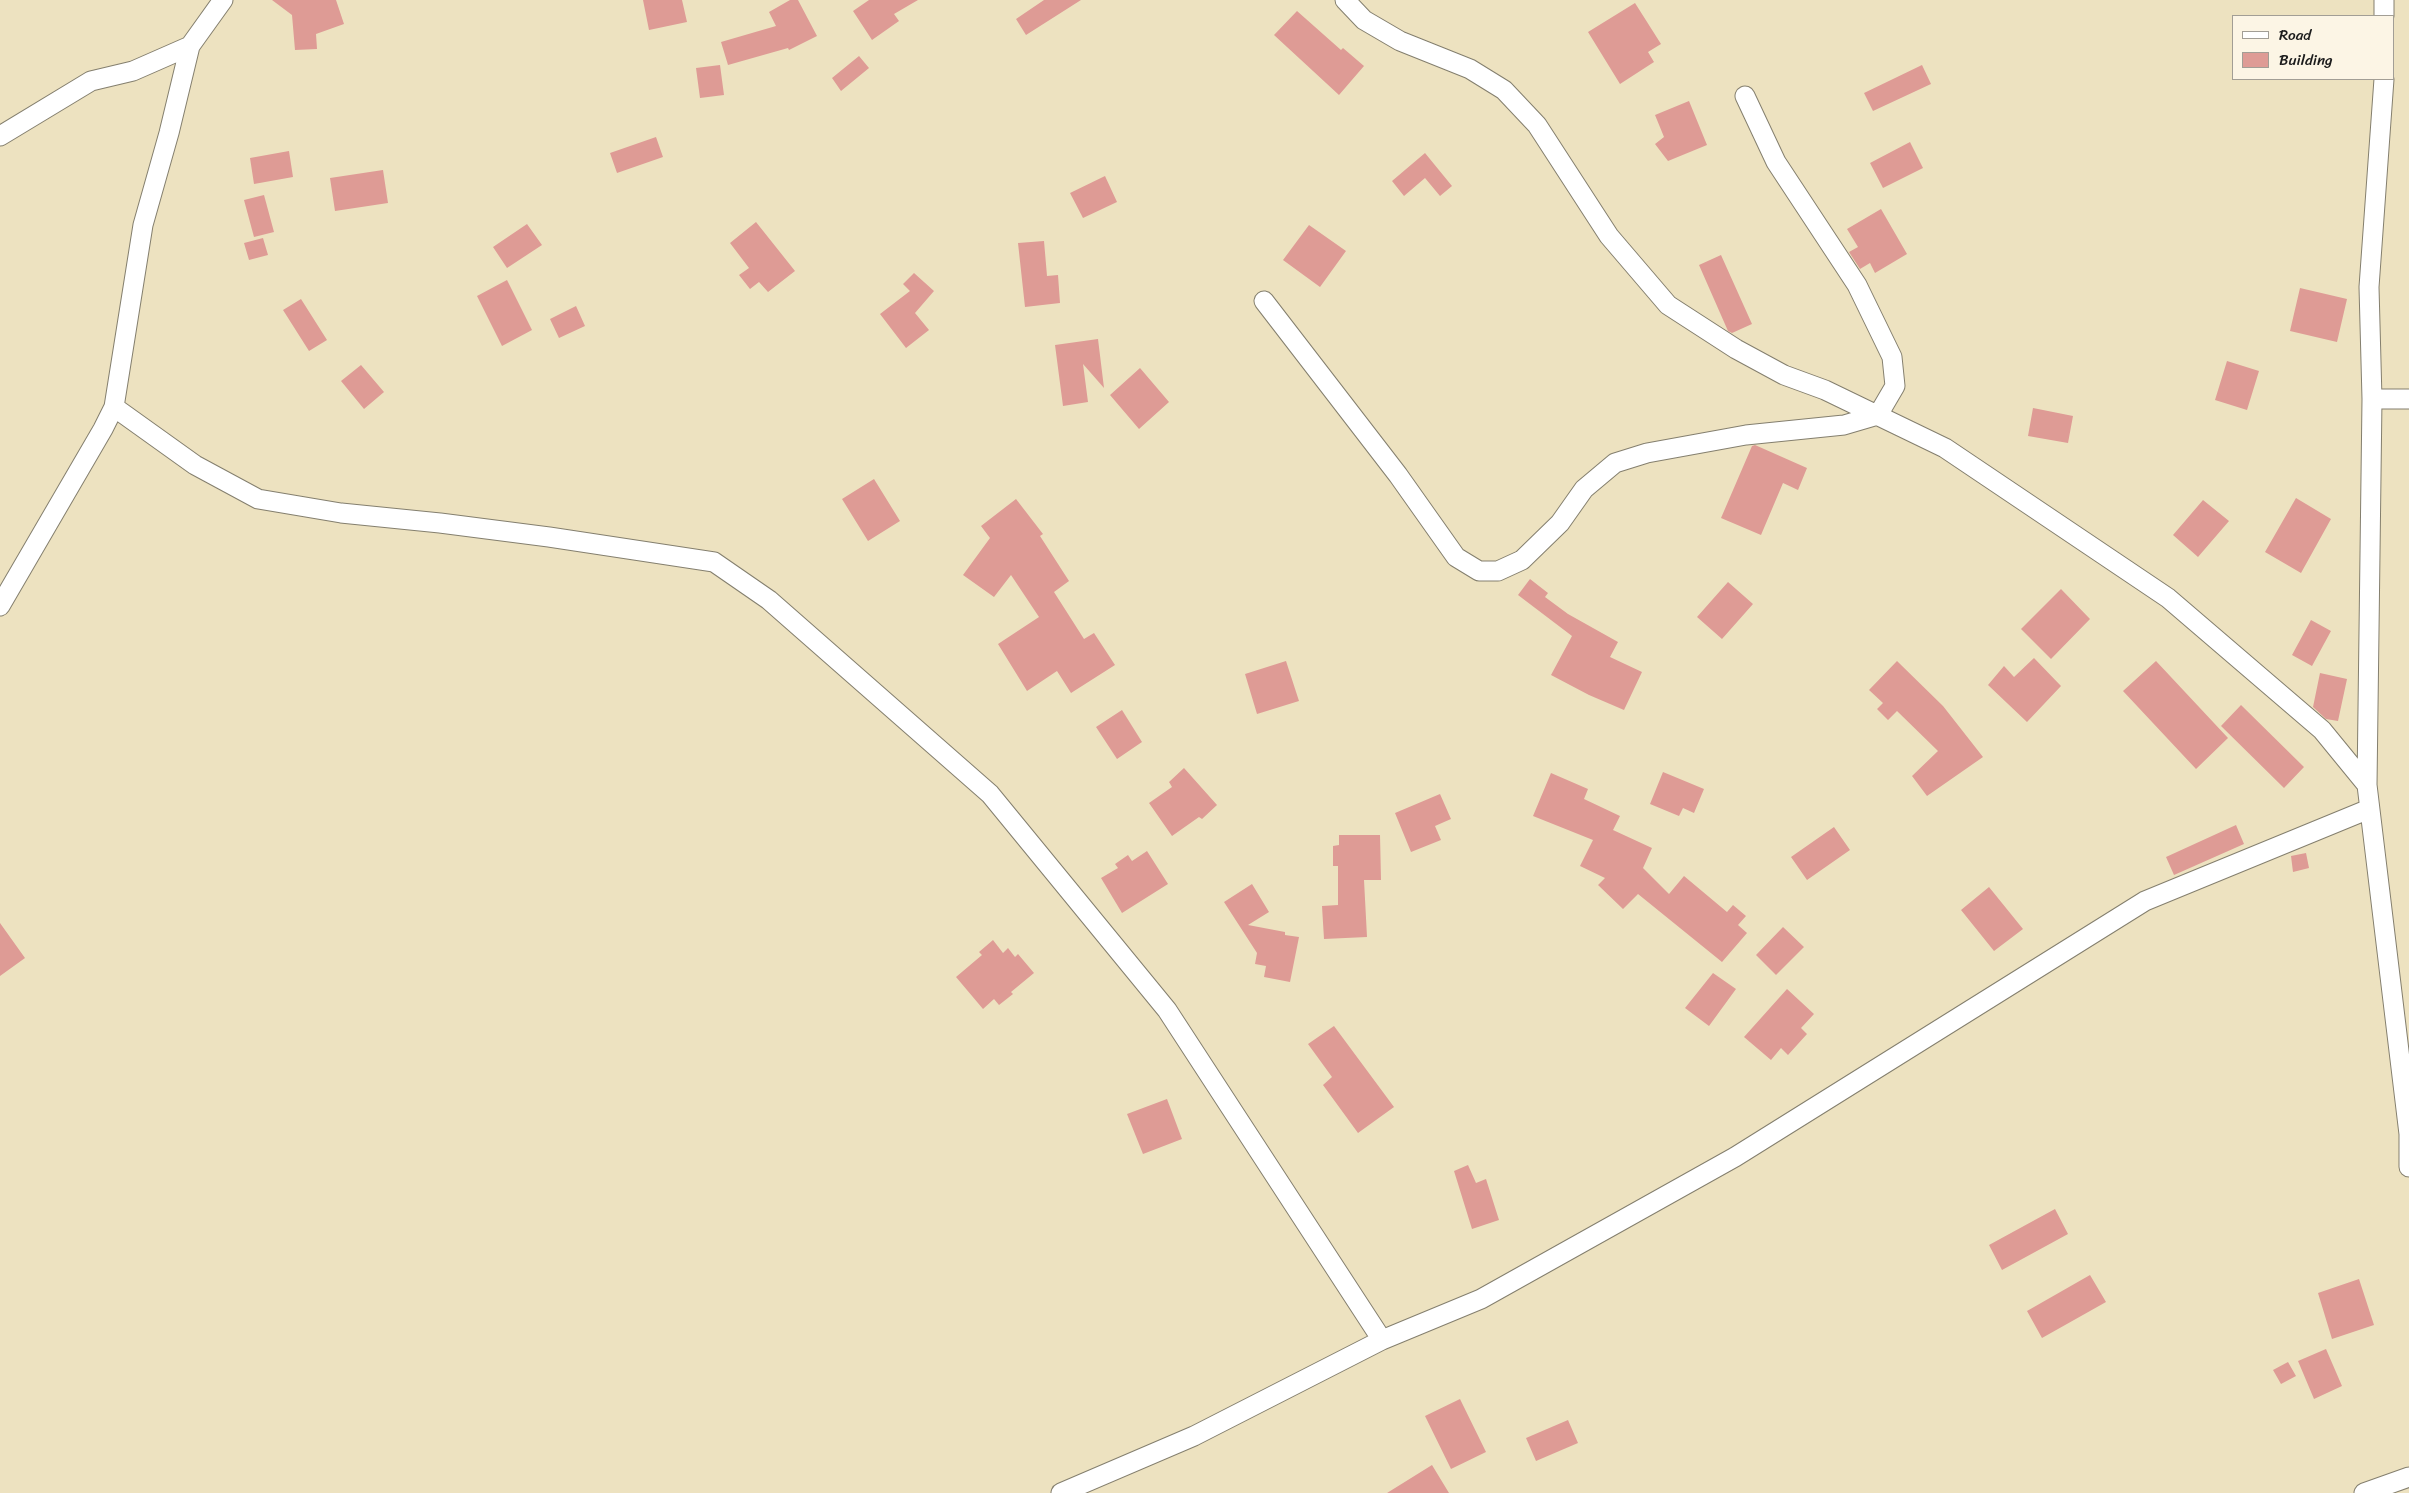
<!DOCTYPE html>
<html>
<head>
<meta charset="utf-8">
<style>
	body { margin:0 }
	#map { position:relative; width:2409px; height:1493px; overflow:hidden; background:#ede2c0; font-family:Sriracha,sans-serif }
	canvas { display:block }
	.legend { position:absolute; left:2232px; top:15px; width:162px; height:65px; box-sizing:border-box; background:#fcf5e5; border:1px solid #a29e95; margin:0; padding:6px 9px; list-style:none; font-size:15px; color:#1c1c1c }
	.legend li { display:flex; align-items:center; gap:10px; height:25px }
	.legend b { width:25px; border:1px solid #a29e95 }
</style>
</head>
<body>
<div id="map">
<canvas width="2409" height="1493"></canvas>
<ul class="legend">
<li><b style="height:6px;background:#fff"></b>Road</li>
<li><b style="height:14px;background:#de9b95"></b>Building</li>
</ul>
</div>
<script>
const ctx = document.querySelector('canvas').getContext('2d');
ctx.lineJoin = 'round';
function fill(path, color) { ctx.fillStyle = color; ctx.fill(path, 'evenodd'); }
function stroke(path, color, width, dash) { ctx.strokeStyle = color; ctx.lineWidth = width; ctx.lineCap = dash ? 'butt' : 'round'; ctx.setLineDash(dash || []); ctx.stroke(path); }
fill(new Path2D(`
	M272,0H336L344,24L316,34L317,49L295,50L292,15Z
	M643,0H682L687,22L649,30Z
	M790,0H798L817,36L789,50L788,48L728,65L721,42L776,26L769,12Z
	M869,0H918L894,14L899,21L872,40L853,11Z
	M1044,0H1081L1026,35L1016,19Z
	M1635,3L1661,44L1648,52L1654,62L1620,84L1588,32Z
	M1297,11L1341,50L1343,48L1364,66L1339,95L1274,35Z
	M859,56L869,68L841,91L832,78Z
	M720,65L724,95L700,98L696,68Z
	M1922,65L1931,84L1873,111L1864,93Z
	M1689,101L1707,145L1668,161L1655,144L1664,137L1655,115Z
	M656,137L663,157L617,173L610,153Z
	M1910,142L1923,168L1883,188L1870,163Z
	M289,151L293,177L254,184L250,158Z
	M1425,153L1452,186L1440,196L1425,178L1404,196L1392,181Z
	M383,170L388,203L335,211L330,178Z
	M1105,176L1117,202L1083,218L1070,193Z
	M264,195L274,232L254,237L244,200Z
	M1881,209L1907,254L1875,273L1870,263L1860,269L1849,252L1858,247L1847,229Z
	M756,222L795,271L768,292L759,282L750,289L739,275L749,268L730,243Z
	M527,224L542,245L507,268L493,247Z
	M1309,225L1346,251L1320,287L1283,260Z
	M263,238L268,255L249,260L244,243Z
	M1044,241L1047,276L1058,275L1060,303L1025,307L1018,243Z
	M1721,255L1752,324L1732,333L1728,331L1699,265Z
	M914,273L934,291L915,313L929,330L906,348L880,314L910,291L903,284Z
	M507,280L532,330L502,346L477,296Z
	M2300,288L2347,299L2337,342L2290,331Z
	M301,299L327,340L309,351L283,310Z
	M576,306L585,326L559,338L550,319Z
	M1098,339L1104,388L1083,364L1088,402L1063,406L1055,345Z
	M2227,361L2259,371L2247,410L2215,400Z
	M361,365L384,392L364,409L341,381Z
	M1140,368L1169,402L1139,429L1110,395Z
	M2033,408L2073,416L2068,443L2028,436Z
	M1755,445L1807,468L1798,490L1783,483L1761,535L1721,518L1752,446Z
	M874,479L900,521L868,541L842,499Z
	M2296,498L2331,519L2301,573L2265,552Z
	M1016,499L1043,534L1040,536L1069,581L1054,592L1084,639L1094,633L1115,665L1071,693L1057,671L1027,691L998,644L1039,617L1011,575L994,597L963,575L990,538L981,526Z
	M2203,500L2229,521L2198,557L2173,535Z
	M1530,579L1548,593L1545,597L1568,614L1618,642L1610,657L1642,672L1624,710L1589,695L1551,675L1572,636L1518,595Z
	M1728,582L1753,604L1722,639L1697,617Z
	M2061,589L2090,619L2051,659L2021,629Z
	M2311,620L2331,631L2312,666L2292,655Z
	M2034,658L2061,686L2027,722L1988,685L2004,666L2014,677Z
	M1286,661L1299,701L1257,714L1245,674Z
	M1897,661L1943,706L1983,757L1927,796L1912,776L1938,751L1897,711L1888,720L1877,709L1883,703L1869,690Z
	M2156,661L2228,738L2196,769L2123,691Z
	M2320,673L2347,679L2338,721L2326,719L2313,707Z
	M2241,705L2304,767L2284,788L2221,726Z
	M1122,710L1142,742L1117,759L1096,727Z
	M1184,768L1217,805L1202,819L1199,817L1172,836L1149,803L1172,787L1169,782Z
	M1663,772L1704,789L1694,813L1683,808L1679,816L1650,804Z
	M1551,773L1588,789L1584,799L1620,816L1613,830L1652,848L1643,868L1669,894L1684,876L1727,912L1733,905L1746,916L1738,925L1747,933L1722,962L1638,894L1623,909L1598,885L1605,878L1580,866L1593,840L1533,816Z
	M1440,794L1451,819L1435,826L1441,840L1411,852L1395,813Z
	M2236,825L2244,844L2174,875L2166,857Z
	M1834,827L1850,850L1807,880L1791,857Z
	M1339,835H1380L1381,880H1364L1367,937L1324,939L1322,906L1338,905V866H1333V846L1339,845Z
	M1147,851L1168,884L1122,913L1101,878L1118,868L1115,864L1128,855L1132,861Z
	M2306,853L2309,868L2293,872L2291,856Z
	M1252,884L1269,912L1248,925L1285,932V935L1299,937L1290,982L1264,977L1266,966L1255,964L1257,953L1224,902Z
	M1989,887L2023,929L1994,951L1961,910Z
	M0,923L25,958L0,976Z
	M1783,927L1804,947L1776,975L1756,955Z
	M993,940L1003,953L1008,948L1015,957L1018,954L1034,973L1011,992L1013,994L999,1005L994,999L983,1009L956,977L982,955L979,952Z
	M1713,973L1736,989L1709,1026L1685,1008Z
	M1787,989L1814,1014L1801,1028L1807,1034L1788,1055L1781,1048L1771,1060L1744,1037Z
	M1334,1026L1394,1107L1358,1133L1323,1085L1332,1077L1308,1044Z
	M1167,1099L1182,1139L1143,1154L1127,1114Z
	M1468,1165L1476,1183L1486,1179L1499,1220L1472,1229L1454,1171Z
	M2055,1209L2068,1234L2002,1270L1989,1245Z
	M2090,1275L2106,1302L2042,1338L2027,1311Z
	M2359,1279L2374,1325L2332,1339L2318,1293Z
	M2326,1349L2342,1386L2314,1399L2298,1361Z
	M2288,1362L2296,1376L2281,1384L2273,1370Z
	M1460,1399L1486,1452L1451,1469L1425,1416Z
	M1568,1420L1578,1443L1536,1461L1526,1438Z
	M1432,1465L1449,1493H1387Z`), '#de9b95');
const minor = new Path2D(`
	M1345,0L1364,20L1400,41L1470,69L1504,90L1537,125L1609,236L1668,305L1736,349L1784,375L1825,390L1945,448L2168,598L2322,730L2367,785
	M2384,0V16
	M2384,79L2369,287L2372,399L2367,785L2409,1134V1167
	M0,136L91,81L133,71L190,46
	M1264,301L1398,475L1456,557L1479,571H1498L1522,560L1560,523L1584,489L1615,463L1647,453L1746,435L1844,425L1878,415L1895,386L1892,357L1857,285L1776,162L1745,96
	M2372,399H2409
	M114,407L195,465L258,499L341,513L440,523L549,537L714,562L769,600L990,794L1167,1010L1382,1340
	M0,606L103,429L114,407L143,225L169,133L190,46L223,0
	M1061,1493L1194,1436L1382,1340L1481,1299L1735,1157L2145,901L2369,809
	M2364,1493L2409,1477`);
stroke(minor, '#847f6e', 21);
stroke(minor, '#fff', 19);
</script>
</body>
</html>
